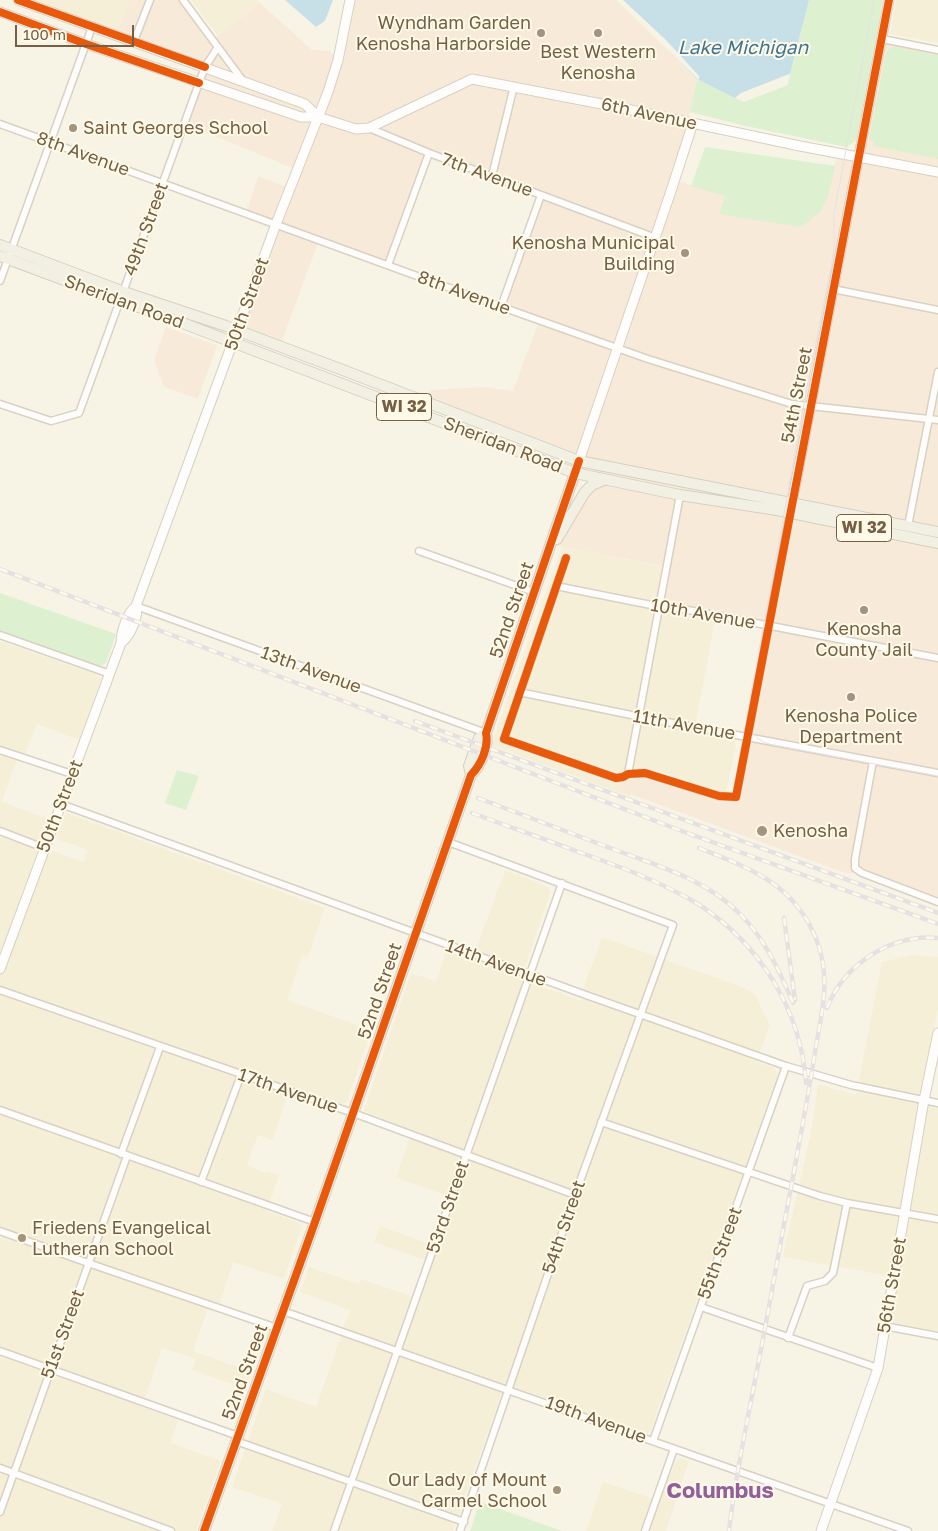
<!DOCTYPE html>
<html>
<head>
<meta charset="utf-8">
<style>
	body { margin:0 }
	#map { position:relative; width:938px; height:1531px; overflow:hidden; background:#f7f4e6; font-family:"Golos Text",sans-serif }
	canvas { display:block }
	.scale { position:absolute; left:15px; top:25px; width:119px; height:22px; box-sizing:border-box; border:2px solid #766045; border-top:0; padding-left:6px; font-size:15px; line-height:18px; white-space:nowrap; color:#766045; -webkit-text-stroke:4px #fffae7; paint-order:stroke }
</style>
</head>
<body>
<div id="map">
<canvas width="938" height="1531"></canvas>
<div class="scale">100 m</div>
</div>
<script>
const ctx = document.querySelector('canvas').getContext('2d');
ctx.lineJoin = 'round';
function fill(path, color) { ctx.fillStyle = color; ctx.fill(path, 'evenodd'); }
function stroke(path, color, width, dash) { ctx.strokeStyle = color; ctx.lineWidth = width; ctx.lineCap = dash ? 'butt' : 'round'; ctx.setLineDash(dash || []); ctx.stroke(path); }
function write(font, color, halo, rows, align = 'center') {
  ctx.font = font + ' "Golos Text",sans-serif'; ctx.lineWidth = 4; ctx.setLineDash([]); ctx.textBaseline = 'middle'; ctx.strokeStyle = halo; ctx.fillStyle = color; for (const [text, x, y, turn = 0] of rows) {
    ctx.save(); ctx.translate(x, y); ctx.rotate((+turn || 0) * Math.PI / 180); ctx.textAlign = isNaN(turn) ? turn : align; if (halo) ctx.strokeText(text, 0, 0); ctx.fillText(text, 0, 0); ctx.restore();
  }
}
fill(new Path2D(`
	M30,0H129L117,32Z
	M191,0H257L260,3L218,36Z
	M896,0H938V43L890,34Z
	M562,547L664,567L656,610L715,621L694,732L731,738L735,741L736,747L726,793H721L658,771L638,770L631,797L491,745Z
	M0,641L95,674L101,679L79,740L37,724L25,755L19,753L2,802L49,819L37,852L50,856L52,851L84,862L88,850L56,839L65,816L67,813L70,814L325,908L308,957L302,955L287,1000L371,1030L347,1102L343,1104L339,1103L290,1087L273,1140L258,1135L247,1165L265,1173L266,1171L279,1175L267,1211L300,1223L302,1226L284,1279L233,1262L220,1303L211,1300L193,1351L252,1372L246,1389L192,1370L196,1359L162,1348L142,1407L178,1420L171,1443L221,1461L196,1531H0Z
	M505,870L546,886L551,891L521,979L582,1001L586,990L583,989L602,937L745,988L755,995L770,1025L756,1062L775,1068L778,1075L650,1432L647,1433L505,1384L453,1531H272L282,1504L232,1487L266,1389L316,1407L350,1310L300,1292L309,1267L359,1284L361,1279L420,1299L433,1263L374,1242L380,1226L438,1247L455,1198L396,1178L412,1130L368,1113L364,1110L365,1107L411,973L436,981L446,951L472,960Z
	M912,955L938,957V1007L919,1104L938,1108V1331L893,1323L892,1316L899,1278L783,1257L812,1127L818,1084L856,1095L882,962Z
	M681,1458L689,1461L666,1531H586L603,1482L660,1501L674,1464L678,1459Z`), '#f6efd8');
fill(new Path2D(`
	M129,0H183L213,40L260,3L312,50L330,51L338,59L350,0H618L697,79L675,180L725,196L719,213L828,197L837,153L859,157L882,39L938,50V902L857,870L852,873H845L619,790L623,777L645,773L719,796L736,797L768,626L660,605L667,567L553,545L585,492L604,478L579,461L421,400L432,390L483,387L513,391L539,321L501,307L541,195L429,153L388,265L319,240L280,346L237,330L276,224L246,213L258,176L290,188L297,170L184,123L205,67L117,32Z
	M166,327L217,345L198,399L164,387L154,360Z`), '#f8ead8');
fill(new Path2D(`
	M809,0H883L856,141L846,147L746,126L690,112L697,79L741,101L788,82Z
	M895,47L938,55V159L873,146L874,141L869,140L886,53L890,48Z
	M705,147L835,166L828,197L819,213L801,227L719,214L725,196L691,186Z
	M0,593L116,634L106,663L100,666L96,665L0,631Z
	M177,770L199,776L186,810L165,803Z
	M480,1502L562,1531H470Z`), '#ddf0cf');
fill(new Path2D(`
	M285,0H350L341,1L318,31L316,27Z
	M618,0H809L788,82L741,101L697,79Z`), '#c7e0e8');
fill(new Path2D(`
	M333,0H353L351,2L342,3L338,6L332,23L319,34L316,27L325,21Z
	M616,0H623L665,39L699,76V80Z
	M790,74L788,85L744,102L735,98L741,93L784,76Z`), '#f7f4e6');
const street = new Path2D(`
	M183,0L243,81
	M882,39L938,50
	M134,41L150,0
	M0,124L513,311L648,359L792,404L938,420
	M369,128L429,153L656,238
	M492,176L514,86
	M388,265L429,153
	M0,281L92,27
	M833,289L938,310
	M501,307L541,195
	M0,404L51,421L79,413L199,83L205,67L218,47
	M908,526L938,372
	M419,551L534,592
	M566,558L504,739L616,778L623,777L628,774L645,773L719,796L736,797L790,513
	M556,586L651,605L667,606L938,658
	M136,606L486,733
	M0,635L110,674
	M519,692L646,718L938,773
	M0,750L72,774
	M873,761L855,859V868L862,873L938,902
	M628,774L680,495
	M61,804L586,995L786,1066L851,1085L938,1103
	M0,831L44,848
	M448,842L673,925L575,1195L460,1531
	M0,990L353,1113L575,1195
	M0,1110L315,1222
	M601,1122L820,1196L847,1203L938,1219
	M121,1154L160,1047
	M201,1182L241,1075
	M0,1231L88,1263L277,1328
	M701,1307L878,1368
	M283,1311L908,1531
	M884,1326L938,1336
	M788,1338L807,1286L825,1281L833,1273L847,1203
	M0,1351L238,1436
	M236,1441L464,1522
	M653,1441L786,1066
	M0,1468L171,1531
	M0,1512L127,1156
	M334,1531L562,883
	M645,1531L674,1449`);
const secondary = new Path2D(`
	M18,0L305,104L318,117
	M0,12L86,44L301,117H318L356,129L369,128L472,79L612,106L800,146L938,172
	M579,461L671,191L693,123
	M791,508L889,0
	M121,643C130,636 139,617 136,606
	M0,969L121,643C121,632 127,613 136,606L276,224L328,92L338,60L350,0
	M821,1531L878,1368L924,1100L938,1033`);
const primary = new Path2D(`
	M0,245L124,292L226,326L348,372L579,461L938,532
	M0,256L120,301L151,311L575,473L680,495L777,510L938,543
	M557,539L585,492L592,485L604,480
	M471,775L469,766L479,738L486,733
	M204,1531L315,1222L471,775C481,765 489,747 486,733L579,461`);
stroke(street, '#d8d1c4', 9);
stroke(secondary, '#d7d1c3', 11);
stroke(primary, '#d6cfc3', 12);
stroke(street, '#fefdfb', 6);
stroke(secondary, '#fefdfb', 9);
stroke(primary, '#f2f0e3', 10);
stroke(new Path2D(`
	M874,0L834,214V249L831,267L807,388L749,704C746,723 750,738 769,744L938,776`), '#e5e1e3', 1);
const rail = new Path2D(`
	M0,569L679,830L938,924
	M415,721L938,913
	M478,798C522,815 566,831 610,848C655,865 707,879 741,915C765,939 780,972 793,1003
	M472,813C507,826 542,838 576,851C618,866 660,881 698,904C760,944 801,1010 806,1083
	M699,848C752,869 797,885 818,944C831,980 821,1016 815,1052C809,1092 801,1132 794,1172C781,1238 770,1304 757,1370C747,1423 735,1477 729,1531
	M784,918L795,1000
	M827,1008C844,964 891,934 938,938`);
stroke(rail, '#e5e1e3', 4.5);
stroke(rail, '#fffae7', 2.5, [8]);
stroke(new Path2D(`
	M18,0L205,67
	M0,12L86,44L199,83
	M566,558L504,739L616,778L623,777L628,774L645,773L719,796L736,797L889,0
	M204,1531L315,1222L471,775C481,765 489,747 486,733L579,461`), '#e8590c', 8);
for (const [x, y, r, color] of [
	[541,33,5,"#a3947d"],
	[598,33,5,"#a3947d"],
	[73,128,5,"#a3947d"],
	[685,253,5,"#a3947d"],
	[864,610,5,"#a3947d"],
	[851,697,5,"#a3947d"],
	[762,831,6,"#a3947d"],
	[22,1238,5,"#a3947d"],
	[557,1490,5,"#a3947d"]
]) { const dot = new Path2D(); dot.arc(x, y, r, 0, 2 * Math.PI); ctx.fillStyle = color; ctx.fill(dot); stroke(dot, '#fffae7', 2); }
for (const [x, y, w] of [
	[404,407,55],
	[864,528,55]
]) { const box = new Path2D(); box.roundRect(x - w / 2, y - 13.5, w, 27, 4); ctx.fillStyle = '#fffae7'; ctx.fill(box); stroke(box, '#766045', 1); }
write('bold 16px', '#766045', null, [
	["WI 32",404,407],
	["WI 32",864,528]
]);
write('18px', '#766045', '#fffae7', [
	["Wyndham Garden",531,23],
	["Kenosha Harborside",531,44],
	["Best Western",598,52,"center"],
	["Kenosha",598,73,"center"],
	["Saint Georges School",83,128,"left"],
	["Kenosha Municipal",675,243],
	["Building",675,264],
	["Kenosha",864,629,"center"],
	["County Jail",864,650,"center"],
	["Kenosha Police",851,716,"center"],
	["Department",851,737,"center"],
	["Kenosha",773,831,"left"],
	["Friedens Evangelical",32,1228,"left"],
	["Lutheran School",32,1249,"left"],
	["Our Lady of Mount",547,1480],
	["Carmel School",547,1501]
], 'right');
write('18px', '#766045', '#fffae7', [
	["6th Avenue",649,114,12],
	["8th Avenue",83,154,20],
	["7th Avenue",487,175,20],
	["49th Street",146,229,-70],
	["8th Avenue",464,293,20],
	["Sheridan Road",124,302,20],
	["50th Street",247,304,-70],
	["54th Street",797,395,-79],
	["Sheridan Road",503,445,21],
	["52nd Street",512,610,-71],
	["10th Avenue",703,614,10],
	["13th Avenue",311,670,20],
	["11th Avenue",684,725,10],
	["50th Street",60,806,-69],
	["14th Avenue",496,963,20],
	["52nd Street",380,991,-71],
	["17th Avenue",288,1091,19],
	["53rd Street",448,1207,-71],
	["54th Street",564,1227,-71],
	["55th Street",720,1253,-70],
	["56th Street",892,1285,-80],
	["51st Street",63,1334,-70],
	["52nd Street",245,1372,-70],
	["19th Avenue",596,1420,20]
]);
write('italic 19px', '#3f7694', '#fffae7', [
	["Lake Michigan",743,48]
]);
write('bold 22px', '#925f9b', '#fffae7', [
	["Columbus",720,1491]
]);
</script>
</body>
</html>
